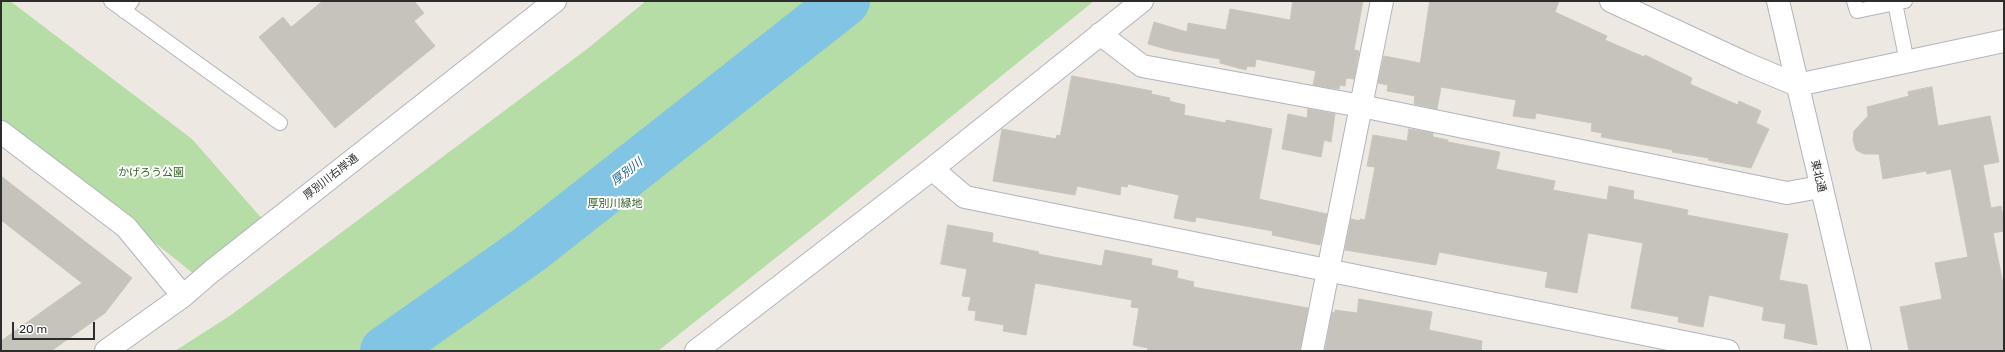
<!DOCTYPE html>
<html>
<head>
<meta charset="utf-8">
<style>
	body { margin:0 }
	#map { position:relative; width:2005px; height:352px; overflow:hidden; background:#ede9e2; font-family:Rubik,sans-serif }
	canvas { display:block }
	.frame { position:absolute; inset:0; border:2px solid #2d2d2d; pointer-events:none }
	.scale { position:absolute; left:12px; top:322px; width:83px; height:18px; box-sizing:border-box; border:2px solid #2d2d2d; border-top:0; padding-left:5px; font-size:12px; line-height:14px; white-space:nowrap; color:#2d2d2d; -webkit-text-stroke:3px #fff; paint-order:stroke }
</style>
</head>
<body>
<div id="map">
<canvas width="2005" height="352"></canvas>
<div class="frame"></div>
<div class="scale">20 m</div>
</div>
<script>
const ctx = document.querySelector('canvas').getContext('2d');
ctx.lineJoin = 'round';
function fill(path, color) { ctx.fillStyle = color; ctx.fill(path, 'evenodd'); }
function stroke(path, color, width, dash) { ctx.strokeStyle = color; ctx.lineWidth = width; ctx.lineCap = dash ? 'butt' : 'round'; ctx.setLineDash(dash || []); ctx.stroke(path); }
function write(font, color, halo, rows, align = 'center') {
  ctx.font = font + ' Rubik,"Noto Sans JP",sans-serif'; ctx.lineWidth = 4; ctx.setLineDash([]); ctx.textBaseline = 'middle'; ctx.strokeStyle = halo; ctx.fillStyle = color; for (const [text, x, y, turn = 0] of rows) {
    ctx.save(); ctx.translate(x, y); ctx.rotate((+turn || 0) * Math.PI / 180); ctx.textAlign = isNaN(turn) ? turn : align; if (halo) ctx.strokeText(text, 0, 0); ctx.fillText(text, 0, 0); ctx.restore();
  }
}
fill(new Path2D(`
	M1,1H10L192,139L264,221L194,274L1,120Z
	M646,1H1094L821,222L658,351H175L231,315L587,49Z`), '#b5dda5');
stroke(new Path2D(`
	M385,351L530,249L845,1`), '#81c4e3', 50);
const building = new Path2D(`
	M323,1H414L424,13L414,21L435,46L335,128L259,37L283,17L291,27Z
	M1293,1H1363L1354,50L1359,51L1354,79L1346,78L1345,86L1340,85L1339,89L1313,85L1316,71L1256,59L1255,67L1247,66L1246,70L1220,63V59L1174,51L1148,44L1154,22L1187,32L1188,23L1226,30L1230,9L1290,20Z
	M1430,1H1559L1555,12L1607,36L1605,40L1644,57L1645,55L1692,78L1690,84L1738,105L1739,101L1761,111L1756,123L1769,129L1751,168L1708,160L1709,158L1672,152L1673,150L1601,137L1602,133L1591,131L1592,123L1536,113L1535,119L1513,116L1516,100L1441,87L1437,109L1414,104L1415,96L1387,91L1388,85L1378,83L1384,56L1420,63Z
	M1072,76L1152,91L1151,94L1170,98L1169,101L1185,105L1184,115L1226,123V120L1272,129L1259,199L1327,214L1320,245L1272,235L1273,231L1196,217L1195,222L1174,218L1179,195L1128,184L1127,187L1121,186L1120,195L1077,186L1075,195L993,181L1002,129L1056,139L1057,135L1060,136Z
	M1932,87L1938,126L1990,116L1999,162L1983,165L1991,208L2001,206L2004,221V231L1993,233L2004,289V351H1909L1900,307L1942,299L1935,263L1968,257L1951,169L1927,174L1926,171L1883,179L1879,154H1864L1856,150L1853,140L1854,131L1868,116L1867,107L1909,96L1908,92Z
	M1308,109L1335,114L1331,142L1324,140L1321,157L1282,149L1288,114L1307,118Z
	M1409,129L1433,133V137L1448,140V142L1500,152L1496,169L1555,181L1553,190L1607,200L1609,186L1634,191L1633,199L1688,210L1687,215L1788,234L1779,280L1807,285L1817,345L1784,338L1786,324L1762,320L1764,307L1709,295L1703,327L1678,322L1679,317L1631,308L1643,243L1588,233L1577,293L1545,287L1548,272L1482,260L1439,252L1436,265L1345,250L1351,219L1360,221V219L1365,220L1375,167L1367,166L1373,135L1407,141Z
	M1,176L132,278L105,313L51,351H1V341L82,283L1,220Z
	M948,225L993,233L992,242L1039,252L1038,254L1102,266L1105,250L1152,259L1151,265L1178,271L1177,278L1194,282L1193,287L1308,308L1300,351H1147L1148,348L1133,345L1139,308L1131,307L1132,300L1035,283L1026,335L1003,331L1004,325L975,320L976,311L968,310L971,297L962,296L967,269L941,264Z
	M1359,299L1432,312L1429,330L1482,341L1481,351H1325L1332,312L1335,313V310L1357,313Z`);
fill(building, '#c6c3bd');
stroke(building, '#c9c5bb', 1);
const service = new Path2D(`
	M111,1L280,123
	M1854,1L1857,11L1905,1
	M1895,3L1907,62
	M124,11L132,1`);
const minor = new Path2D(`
	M1611,1L1747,64L1797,85L2004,41
	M1100,34L1142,66L1361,106L1787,193L1820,187
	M1,132L126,227L183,296
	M932,169L965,197L1728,351
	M106,351L183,296L212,271L555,1
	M696,351L932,169L1142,1
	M1312,351L1382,1`);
const tertiary = new Path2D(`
	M1778,1L1860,351`);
stroke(service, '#b2b3bc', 16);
stroke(minor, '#b2b3bc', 24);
stroke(tertiary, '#b2b3bc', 24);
stroke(service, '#fff', 14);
stroke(minor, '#fff', 22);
stroke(tertiary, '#fff', 22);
write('11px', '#2e6424', '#fff', [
	["かげろう公園",151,173],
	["厚別川緑地",615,204]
]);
write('11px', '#2d2d2d', '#fff', [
	["東北通",1818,176,77],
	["厚別川右岸通",331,177,-38]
]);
write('italic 12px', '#1d6492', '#fff', [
	["厚別川",627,172,-38]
]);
</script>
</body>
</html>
